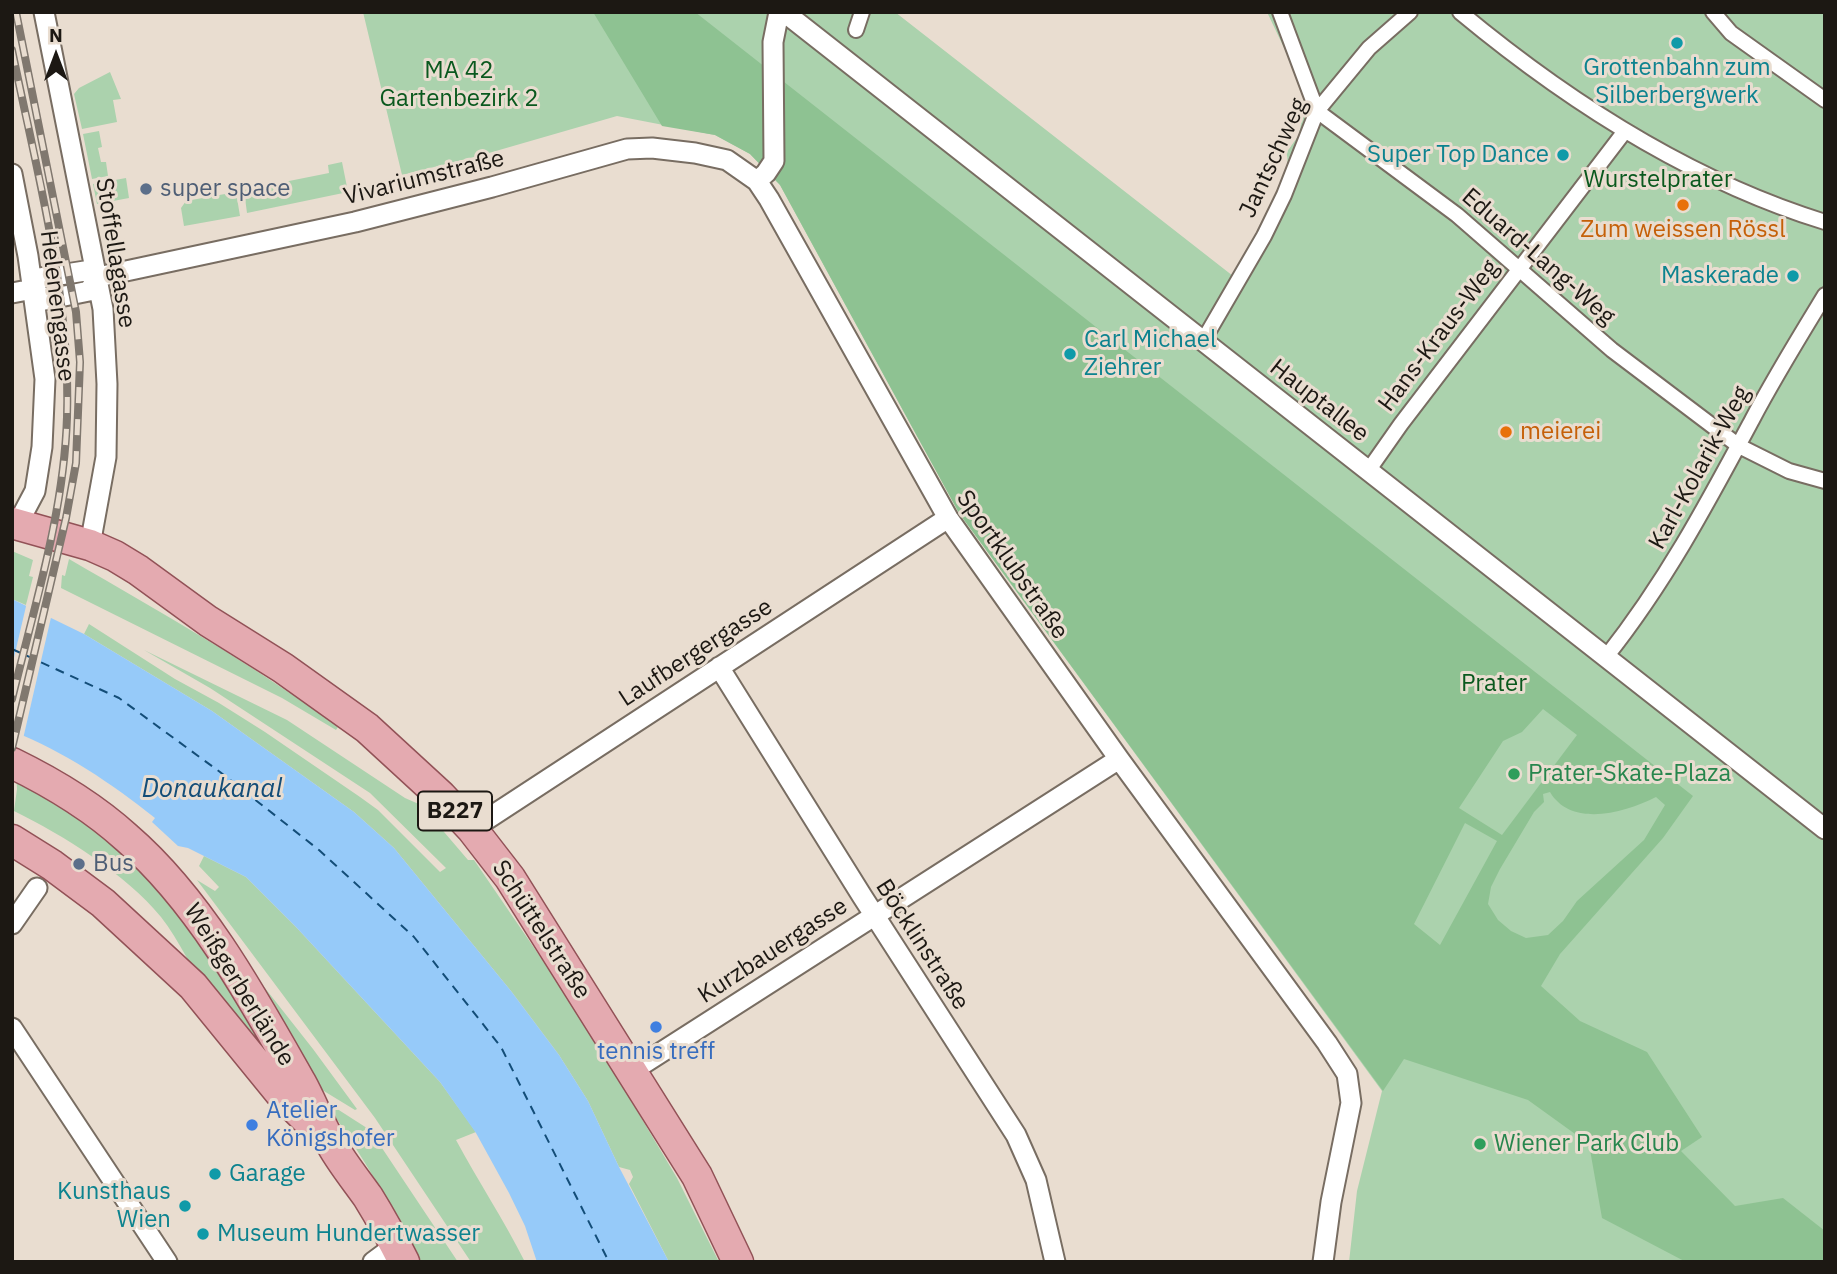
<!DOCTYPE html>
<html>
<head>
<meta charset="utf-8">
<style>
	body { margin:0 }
	#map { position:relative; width:1837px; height:1274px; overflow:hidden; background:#e9ddd0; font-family:"IBM Plex Sans",sans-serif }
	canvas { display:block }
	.frame { position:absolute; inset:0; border:14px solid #1c1813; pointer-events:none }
	.north { position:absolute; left:21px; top:21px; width:70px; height:70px; -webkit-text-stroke:5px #e9ddd0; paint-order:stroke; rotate:0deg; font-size:19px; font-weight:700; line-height:28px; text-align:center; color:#1c1813 }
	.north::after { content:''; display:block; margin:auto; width:24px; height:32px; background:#1c1813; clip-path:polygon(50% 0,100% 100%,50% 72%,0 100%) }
</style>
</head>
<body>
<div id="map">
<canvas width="1837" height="1274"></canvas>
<div class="frame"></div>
<div class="north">N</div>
</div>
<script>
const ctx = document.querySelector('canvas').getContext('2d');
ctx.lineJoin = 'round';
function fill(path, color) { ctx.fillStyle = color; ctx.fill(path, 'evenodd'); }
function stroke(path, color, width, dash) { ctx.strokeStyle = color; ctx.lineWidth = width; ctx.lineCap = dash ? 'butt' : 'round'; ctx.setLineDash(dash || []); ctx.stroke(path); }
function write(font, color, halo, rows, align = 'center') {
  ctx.font = font + ' "IBM Plex Sans",sans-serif'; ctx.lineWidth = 6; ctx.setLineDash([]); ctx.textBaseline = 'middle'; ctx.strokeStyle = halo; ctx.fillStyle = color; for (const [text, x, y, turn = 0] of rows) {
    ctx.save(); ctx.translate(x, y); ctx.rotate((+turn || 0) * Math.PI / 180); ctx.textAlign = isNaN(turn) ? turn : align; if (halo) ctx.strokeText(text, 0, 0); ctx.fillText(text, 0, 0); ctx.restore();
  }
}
fill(new Path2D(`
	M363,12H895L1233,276C1245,256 1297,172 1286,153L1299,135L1304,108L1303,88L1267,12H1825V1262H1349L1357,1191L1382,1091L959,513L780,185L750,154L715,135L617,116L482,155L402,175Z
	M110,72L121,99L113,100L117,122L82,129L74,94L79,88Z
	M99,131L102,147L98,148L101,162H106L108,176L92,179L83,134Z
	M342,162L348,192L247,213L244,190L329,173L328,165Z
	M126,178L129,198L97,204L93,184Z
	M236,192L240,216L184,226L181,208L186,201Z
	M12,551L33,560L29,576L33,577L26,605L12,599Z
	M69,559C160,612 253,664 338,727L336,730L282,698L61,588L62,575L65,576Z
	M89,624L175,679L219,703L265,732L360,797L378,810L440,872L446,868L370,793L210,688L144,650L287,720L405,798L421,805L468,860H474L580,1015L677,1178L719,1262H669L629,1184L633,1177L630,1170L619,1167L588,1101L559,1055L511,991L394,848L354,812L212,711L84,634Z
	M16,772L101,826L195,930L280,1069C257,1045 229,1022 210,995C192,971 180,941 161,917C126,874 63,835 14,811L17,789Z
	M204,856L246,877L296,927L440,1082L476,1132L456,1140C478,1181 504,1220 525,1262H471L375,1118L197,880L215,891L219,887L199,866Z
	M261,983L313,1049L357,1109L355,1110L314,1085L257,984Z
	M331,1105L370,1130L458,1262H420C393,1207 362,1156 328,1106Z`), '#abd2ad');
fill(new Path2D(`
	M593,12H695L1693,796L1663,838L1560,954L1541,986L1580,1021L1647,1052L1702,1137L1681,1151L1735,1206L1783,1198L1825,1231V1262H1686L1602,1218L1589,1144L1528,1100L1404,1059L1383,1091L959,513L780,185L750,154L715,135L662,126ZM1543,709L1577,735L1502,835L1459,808L1503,741L1522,732ZM1550,792C1571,828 1625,813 1656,797L1665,805L1644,840L1577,901L1563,921L1548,935L1526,938L1511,931L1498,920L1488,904L1491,887L1500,869L1534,812L1544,802L1543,794ZM1465,823L1497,841L1440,945L1414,924Z`), '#8ec292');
fill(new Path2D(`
	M12,599L84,634L212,711L354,812L394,848L511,991L559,1055L588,1101L619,1167L669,1262H537L525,1226L509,1193L476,1133L440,1082L296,927L246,877L188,848L178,846L152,822L155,818C111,783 65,752 12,731Z`), '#96caf9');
fill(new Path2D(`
	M27,602L52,613L23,739L12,735V666Z`), '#e9ddd0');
stroke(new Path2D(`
	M12,649L119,698L220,772L319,850L414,937L501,1047L609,1262`), '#134d78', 2, [9, 7]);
const pedestrian = new Path2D(`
	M1280,12L1317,111L1457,215L1612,350L1739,446L1789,471L1825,481
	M1460,12C1566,100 1692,181 1825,222
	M1713,12L1731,33L1825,100
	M856,30L862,12
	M1203,341L1264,236L1284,195L1317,111L1369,48L1410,12
	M1368,471L1401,424L1625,131
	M1606,657C1665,583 1707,504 1752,420C1774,378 1800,336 1825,295`);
const minor = new Path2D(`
	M44,12L103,309L107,384L106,457L90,545
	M784,12L1825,829
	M12,174L28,256L45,379L42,447L35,491L17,525
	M757,181L766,173L774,161L773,42L779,12
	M33,289L45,300L89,291L98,277
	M12,293L33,289L40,278L85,271L98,277L355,222L492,187L627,149L652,148L695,153L727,160L757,181L769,199L948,518L1119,759L1327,1043L1347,1074L1351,1103L1331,1202L1323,1262
	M719,667L862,896L1016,1135L1036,1180L1055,1262
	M472,829L948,518
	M12,924L37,888
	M12,1028L167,1262
	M632,1071L1119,759
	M373,1262L396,1245`);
const primary = new Path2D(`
	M12,523L90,545L115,556L138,570L208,621L283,668L367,728L441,796L472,829L510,878L697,1176L738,1262
	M12,763C53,783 93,807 127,838C200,901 254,1000 301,1083C312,1103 320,1125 332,1145C342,1163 356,1180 368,1197C381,1218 393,1240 404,1262
	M12,840L52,865L103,903L193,986L281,1094L313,1126`);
stroke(pedestrian, '#786d62', 18);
stroke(minor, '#786d62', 23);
stroke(primary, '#925257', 33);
stroke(pedestrian, '#fff', 14);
stroke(minor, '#fff', 19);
stroke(primary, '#e4aab0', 30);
const rail = new Path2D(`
	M12,50C36,169 71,296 67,417C64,513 34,607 12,699
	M12,748L66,518L76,463L80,362L76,312L16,12`);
stroke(rail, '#80786f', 8);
stroke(rail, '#e9ddd0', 5, [16]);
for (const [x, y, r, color] of [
	[1677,43,7,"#0f9aa8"],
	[1563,155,7,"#0f9aa8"],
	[146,189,7,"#5c6f8a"],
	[1683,205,7,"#e8710a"],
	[1793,276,7,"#0f9aa8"],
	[1070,354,7,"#0f9aa8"],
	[1506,432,7,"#e8710a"],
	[1514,774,7,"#2e9e5b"],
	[79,864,7,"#5c6f8a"],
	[656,1027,7,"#3f7fe0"],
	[252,1125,7,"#3f7fe0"],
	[1480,1144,7,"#2e9e5b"],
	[215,1174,7,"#0f9aa8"],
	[185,1206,7,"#0f9aa8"],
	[203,1234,7,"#0f9aa8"]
]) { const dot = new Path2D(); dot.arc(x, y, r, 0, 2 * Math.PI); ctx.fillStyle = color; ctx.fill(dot); stroke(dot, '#e9ddd0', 2.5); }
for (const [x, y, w] of [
	[455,811,74]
]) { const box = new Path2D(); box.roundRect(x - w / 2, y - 19.5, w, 39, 5); ctx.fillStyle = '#e9ddd0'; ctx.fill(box); stroke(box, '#1c1813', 2); }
write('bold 23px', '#1c1813', null, [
	["B227",455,811]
]);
write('24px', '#0d838f', '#e9ddd0', [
	["Grottenbahn zum",1677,68,"center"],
	["Silberbergwerk",1677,96,"center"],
	["Super Top Dance",1549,155],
	["Maskerade",1779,276],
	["Carl Michael",1084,340,"left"],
	["Ziehrer",1084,368,"left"],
	["Garage",229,1174,"left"],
	["Kunsthaus",171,1192],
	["Wien",171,1220],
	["Museum Hundertwasser",217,1234,"left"]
], 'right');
write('24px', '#0a591e', '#e9ddd0', [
	["MA 42",459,71],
	["Gartenbezirk 2",459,99],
	["Wurstelprater",1658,180],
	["Prater",1494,684]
]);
write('24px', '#1c1813', '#e9ddd0', [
	["Jantschweg",1274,158,-65],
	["Vivariumstraße",424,178,-14],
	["Stoffellagasse",115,253,81],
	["Eduard-Lang-Weg",1538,257,41],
	["Helenengasse",57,306,83],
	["Hans-Kraus-Weg",1439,336,-53],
	["Hauptallee",1319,401,38],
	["Karl-Kolarik-Weg",1700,468,-61],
	["Sportklubstraße",1012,565,55],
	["Laufbergergasse",696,653,-33],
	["Schüttelstraße",541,930,57],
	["Böcklinstraße",922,945,57],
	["Kurzbauergasse",773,951,-33],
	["Weißgerberlände",239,985,58]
]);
write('24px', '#4e5e75', '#e9ddd0', [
	["super space",160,189],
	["Bus",93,864]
], 'left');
write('24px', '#c56008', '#e9ddd0', [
	["Zum weissen Rössl",1683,230],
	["meierei",1520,432,"left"]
]);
write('24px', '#27864d', '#e9ddd0', [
	["Prater-Skate-Plaza",1528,774],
	["Wiener Park Club",1494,1144]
], 'left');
write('24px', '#366cbe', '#e9ddd0', [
	["tennis treff",656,1052],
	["Atelier",266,1111,"left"],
	["Königshofer",266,1139,"left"]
]);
write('italic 26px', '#134d78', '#e9ddd0', [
	["Donaukanal",212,789]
]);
</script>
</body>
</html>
